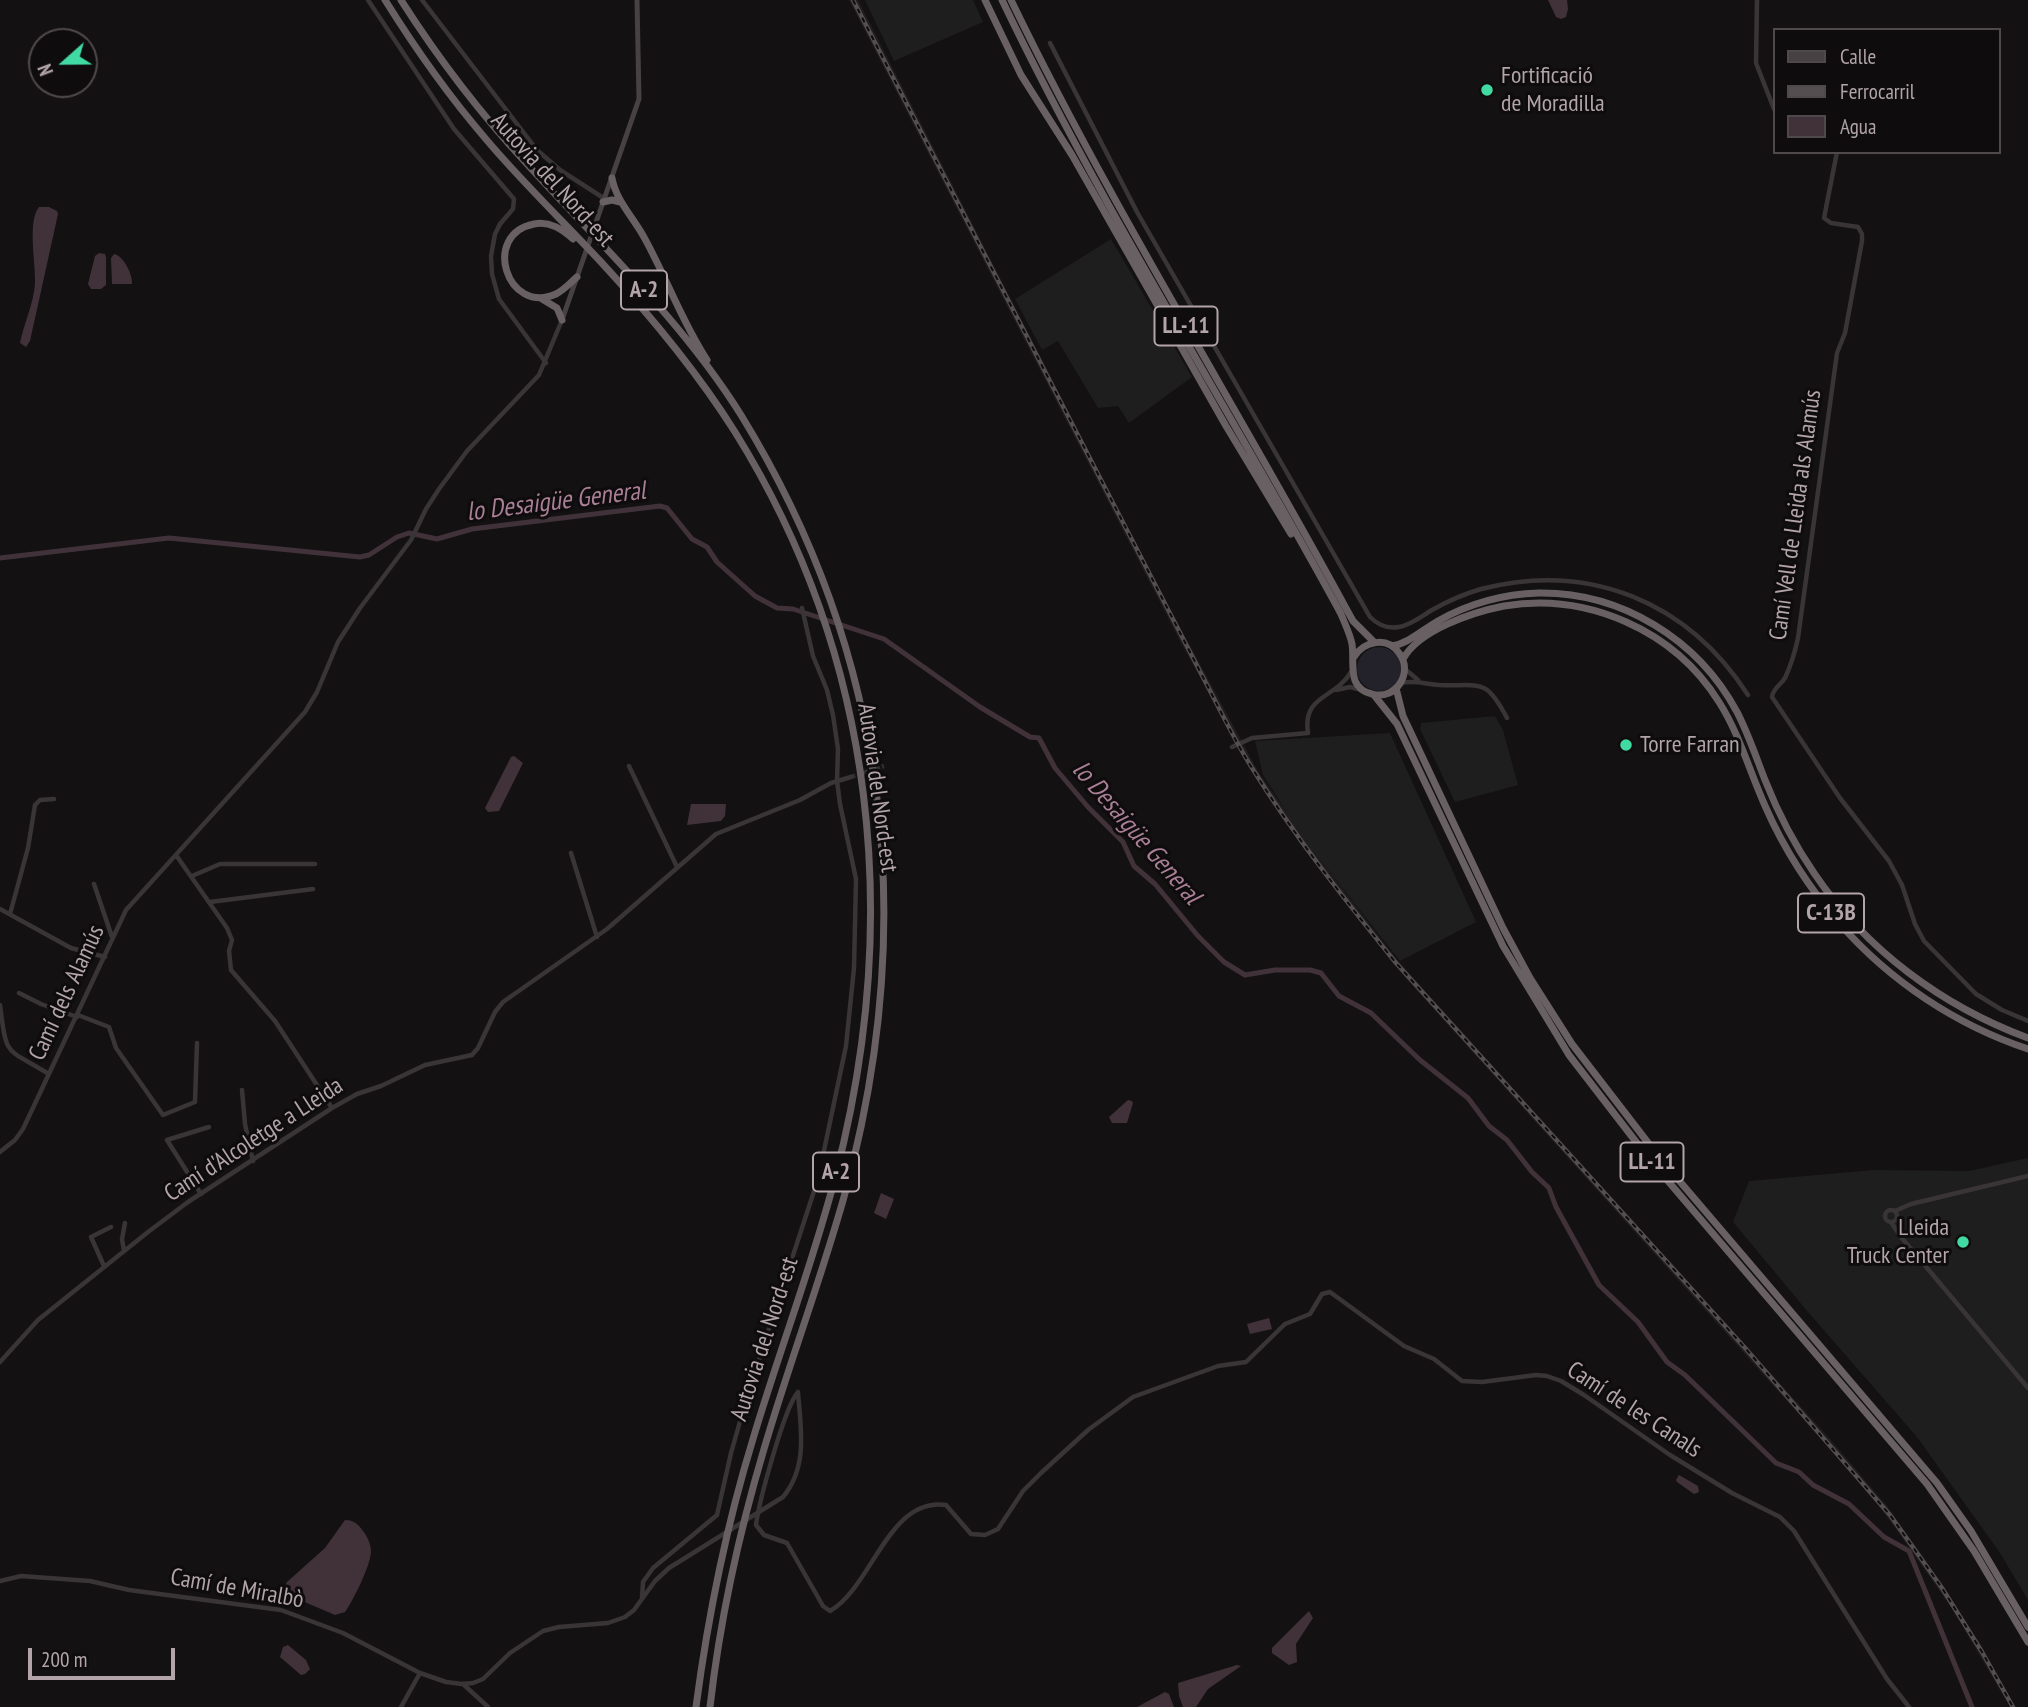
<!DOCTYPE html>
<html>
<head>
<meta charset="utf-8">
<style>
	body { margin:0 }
	#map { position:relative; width:2028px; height:1707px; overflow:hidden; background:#131111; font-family:"PT Sans Narrow",sans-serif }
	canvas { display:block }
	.legend { position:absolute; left:1773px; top:28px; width:228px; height:126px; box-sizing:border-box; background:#0e0c0c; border:2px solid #50494b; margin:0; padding:9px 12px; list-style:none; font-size:21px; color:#b2a4a9 }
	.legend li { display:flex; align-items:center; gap:14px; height:35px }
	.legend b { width:35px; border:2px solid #50494b }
	.north { position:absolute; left:28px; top:28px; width:70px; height:70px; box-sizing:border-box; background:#0e0c0c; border:2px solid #50494b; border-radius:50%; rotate:249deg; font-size:19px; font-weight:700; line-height:28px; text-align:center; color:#b2a4a9 }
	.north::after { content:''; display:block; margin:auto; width:24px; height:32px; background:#42daa3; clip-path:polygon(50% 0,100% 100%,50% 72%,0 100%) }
	.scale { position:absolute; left:28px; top:1648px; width:147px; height:32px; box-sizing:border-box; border:4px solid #b2a4a9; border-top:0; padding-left:9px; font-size:21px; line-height:24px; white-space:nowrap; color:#b2a4a9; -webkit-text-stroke:5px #0e0c0c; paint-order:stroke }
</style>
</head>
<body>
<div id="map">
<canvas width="2028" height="1707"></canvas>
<ul class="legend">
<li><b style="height:9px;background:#474143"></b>Calle</li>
<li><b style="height:9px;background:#544e50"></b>Ferrocarril</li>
<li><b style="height:19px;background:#41323a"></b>Agua</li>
</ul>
<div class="north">N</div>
<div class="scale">200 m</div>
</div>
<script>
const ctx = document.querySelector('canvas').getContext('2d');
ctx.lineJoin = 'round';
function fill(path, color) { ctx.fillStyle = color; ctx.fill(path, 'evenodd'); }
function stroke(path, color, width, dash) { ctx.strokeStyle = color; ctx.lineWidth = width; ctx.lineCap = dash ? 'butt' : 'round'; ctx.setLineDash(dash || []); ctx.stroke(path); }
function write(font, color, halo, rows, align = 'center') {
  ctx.font = font + ' "PT Sans Narrow",sans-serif'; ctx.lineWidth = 6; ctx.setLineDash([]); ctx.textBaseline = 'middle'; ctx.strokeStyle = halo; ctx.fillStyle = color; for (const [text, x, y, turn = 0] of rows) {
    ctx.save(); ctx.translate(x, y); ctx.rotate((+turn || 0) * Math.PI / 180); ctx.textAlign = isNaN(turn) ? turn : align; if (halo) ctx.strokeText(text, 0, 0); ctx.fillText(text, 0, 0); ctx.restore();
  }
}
fill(new Path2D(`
	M849,0H858L1157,585L1259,773L1287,812L1263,775L1255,741L1390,733L1476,922L1400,961L1311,848L1399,962L1832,1441L1887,1506L1922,1555L1981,1645L2015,1707H2010L1951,1607L1888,1518L1852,1473L1404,976L1302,847L1250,768L1179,639Z
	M865,0H973L983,22L894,61Z
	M1111,239L1192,377L1129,423L1118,406L1098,408L1058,341L1042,350L1015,299Z
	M1495,716L1503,730L1518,785L1455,802L1420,729L1421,723Z
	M2028,1158V1600L2000,1553L1917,1437L1808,1312L1733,1222L1749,1181L1873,1170L1969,1171Z`), '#1f1e1e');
fill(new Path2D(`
	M1357 669a22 22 0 1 1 44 0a22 22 0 1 1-44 0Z`), '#23222a');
fill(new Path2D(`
	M1548,0H1567L1568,9L1566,17L1561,19L1556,17Z
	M39,207H49L57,211L58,214L30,341L26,347L20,343C24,323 34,303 35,283C36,264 27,222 39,207Z
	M99,253L105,254L106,257V285L101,289H91L88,284L95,256Z
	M114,254C124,256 133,275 132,284H112L111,258Z
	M514,756L523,763L499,811L488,812L485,808L511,757Z
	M691,804H726L725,816L721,821L687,825Z
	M1128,1100L1132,1101L1133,1103L1127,1123H1112L1109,1117Z
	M881,1193L894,1199L886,1219L874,1213Z
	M1269,1318L1272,1329L1250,1334L1247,1324Z
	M1679,1475L1698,1486L1699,1492L1694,1494L1677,1482L1676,1480Z
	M345,1520C354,1520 358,1524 363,1531C367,1536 371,1544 371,1551C371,1565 353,1601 345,1612L335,1615L286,1594L283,1589L287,1582L325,1548Z
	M1309,1611L1313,1618L1296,1644L1297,1662L1289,1665L1272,1653V1648Z
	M288,1645L306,1660L310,1669L305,1674L301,1675L280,1657L283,1647Z
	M1237,1665L1241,1666L1208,1689L1196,1707H1183L1179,1696L1178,1683Z
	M1165,1692L1169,1694L1174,1707H1137Z`), '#41323a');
stroke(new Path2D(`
	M0,558L169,538L360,557L369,555L397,537L409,533L437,539L472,529L660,506L667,508L692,539L707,547L717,562L755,596L777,608L793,609L884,639L980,707L1030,737L1039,738L1055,768L1088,807L1123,842L1134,866L1155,884L1198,936L1224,962L1245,975L1275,970H1310L1321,973L1339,996L1371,1013L1420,1060L1468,1098L1489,1126L1507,1140L1532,1172L1549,1188L1556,1207L1599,1285L1638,1322L1667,1362L1685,1375L1776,1463L1799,1472L1813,1485L1849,1504L1884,1537L1909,1551L1972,1707`), '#41323a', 5);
stroke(new Path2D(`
	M851,777L884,766`), '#332e2f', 4.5, [4.5, 2]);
stroke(new Path2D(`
	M368,0L454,129L514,199L513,209L500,224L495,234L491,256L492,274L499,299L546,363
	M422,0L537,150L560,170L605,199
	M1757,0L1756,63L1774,109
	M1050,43L1137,212L1370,617C1378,625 1388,629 1399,627C1411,625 1422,616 1432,610C1448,601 1464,594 1481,589C1590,561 1688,602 1748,695
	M1837,152L1824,218L1831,223L1858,227L1862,234V241L1845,333L1837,353L1798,638C1795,652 1791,665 1785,678C1780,686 1773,688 1772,697L1840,798L1889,861L1902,885L1915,924L1924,941L1976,994L2002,1010L2028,1021
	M1405,669L1418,680
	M1401,683C1415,680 1425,684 1439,685C1480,687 1485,676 1507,718
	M1336,690L1350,687L1358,689
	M1232,747L1252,738L1308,733C1302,695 1335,699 1351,672
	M629,766L677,867
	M571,853L597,937
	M176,855L227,928L232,940L229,951L231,970L275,1021L332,1108
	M192,876L220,864H315
	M94,884L112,937
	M210,902L313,889
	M0,909L71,948L105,957
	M10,914L28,848L35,805L40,800L54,799
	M19,993L41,1004L77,1017
	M0,1005C7,1059 5,1047 49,1074
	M78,1015L109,1027L116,1048L163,1115L195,1102L197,1043
	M242,1090L245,1124L253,1161
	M0,1152L15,1140L23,1129L126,910L305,712L317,692L338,642L360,608L411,540L426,509L439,489L467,451L539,375L562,320
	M201,1194L167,1140L209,1127
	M1885 1216a6 6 0 1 1 12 0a6 6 0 1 1-12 0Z
	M1895,1211L1911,1204L2028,1176
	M1891,1222L1901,1237L2028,1388
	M124,1251L122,1239L125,1223
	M104,1266L91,1237L111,1227
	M0,1362L38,1320L148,1232L188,1202L332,1108L357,1094L381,1086L425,1065L472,1055L478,1048L495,1012L503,1002L607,929L716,834L800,800L831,783L851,777
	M798,1392C784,1408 759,1502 756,1525L764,1535L787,1543L823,1606L830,1611C873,1586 888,1497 946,1505L971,1534L985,1535L998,1529L1023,1491L1041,1473L1088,1430L1133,1397L1218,1366L1246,1362L1285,1324L1310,1314L1322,1294L1330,1292L1404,1346L1434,1359L1462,1381L1482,1382L1536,1375L1547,1376L1561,1381L1584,1395L1670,1455L1732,1493L1780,1517L1794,1531L1887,1679L1909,1707
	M0,1581L21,1576L90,1581L129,1590L281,1610L343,1633L420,1673L446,1682L462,1684L473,1683L483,1679L510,1653L543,1631L559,1627L608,1623L625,1617L634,1610L655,1581L669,1568L783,1497C808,1467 801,1429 798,1393
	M642,1598L643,1582L653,1568L717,1515L731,1453L749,1390L818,1179L846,1046L854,968L856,879L840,804L837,781L838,749L833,715L827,690L813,656L802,608
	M463,1684L488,1707
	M401,1707L420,1673`), '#393536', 4.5);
stroke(new Path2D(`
	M562,320L639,99L637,0`), '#474143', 5);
stroke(new Path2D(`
	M385,0C415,48 448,95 485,138C521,181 562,220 601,262C650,315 696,370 735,432C877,660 902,922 835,1178C812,1266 779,1352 753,1439C726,1527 708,1616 696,1707
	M401,0C438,58 480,113 527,164C601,245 683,322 741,415C890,657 919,925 844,1197C820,1282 789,1364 764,1449C739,1533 720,1619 710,1707
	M985,0L1021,75L1072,155L1226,426L1291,534
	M1002,0C1103,211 1229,408 1341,614C1345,624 1350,634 1352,644C1355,663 1346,688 1372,694C1396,701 1414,672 1399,653C1387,636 1364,641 1354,657
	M1011,0C1114,213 1241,413 1353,621L1374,642
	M612,178C616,201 634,218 645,239C667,279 682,322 707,360
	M603,202L612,200L620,202
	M573,239C562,229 550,221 534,224C481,234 507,316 556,294C564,290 570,283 577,277
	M542,299L557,308L562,320
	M1392,646C1409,643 1422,630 1438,621C1468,604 1503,594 1539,593C1621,592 1698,639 1737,712C1748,733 1756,757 1765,780C1778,813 1794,844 1814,873C1866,950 1942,1006 2028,1038
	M1403,659C1419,630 1473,612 1504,606C1587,592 1674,630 1719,702C1740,735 1750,773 1766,808C1785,851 1810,889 1840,924C1890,981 1956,1025 2028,1049
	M1396,688L1403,716L1503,928L1530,978L1572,1044L1659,1157L1937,1483L1971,1531L2028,1627
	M1374,695L1397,724L1503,946L1569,1055L1650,1160L1927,1484L1974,1551L2028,1642`), '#686062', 7);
const rail = new Path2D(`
	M853,0L1206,683C1221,712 1235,741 1252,768C1295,837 1345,900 1396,963L1746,1349L1890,1515L1942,1588L1982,1652L2013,1707`);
stroke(rail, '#544e50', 4.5);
stroke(rail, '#0e0c0c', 2, [5]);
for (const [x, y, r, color] of [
	[1487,90,7,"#42daa3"],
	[1626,745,7,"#42daa3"],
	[1963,1242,7,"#42daa3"]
]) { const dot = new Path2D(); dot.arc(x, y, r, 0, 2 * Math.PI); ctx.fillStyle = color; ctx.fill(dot); stroke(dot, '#0e0c0c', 2.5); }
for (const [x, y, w] of [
	[644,290,46],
	[1186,326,63],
	[1831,913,66],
	[1652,1162,63],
	[836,1172,46]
]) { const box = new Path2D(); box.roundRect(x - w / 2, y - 19.5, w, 39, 5); ctx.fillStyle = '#0e0c0c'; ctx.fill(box); stroke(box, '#b2a4a9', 2); }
write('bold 23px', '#b2a4a9', null, [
	["A-2",644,290],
	["LL-11",1186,326],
	["C-13B",1831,913],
	["LL-11",1652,1162],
	["A-2",836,1172]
]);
write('24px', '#b2a4a9', '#0e0c0c', [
	["Fortificació",1501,76],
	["de Moradilla",1501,104],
	["Torre Farran",1640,745],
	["Lleida",1949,1228,"right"],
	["Truck Center",1949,1256,"right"]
], 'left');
write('24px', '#b2a4a9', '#0e0c0c', [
	["Autovia del Nord-est",552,180,48],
	["Camí Vell de Lleida als Alamús",1796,515,-82],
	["Autovia del Nord-est",877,788,82],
	["Camí dels Alamús",67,993,-65],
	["Camí d'Alcoletge a Lleida",254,1140,-33],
	["Autovia del Nord-est",765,1339,-72],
	["Camí de les Canals",1634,1410,33],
	["Camí de Miralbò",237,1589,10]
]);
write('italic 26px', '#a97f96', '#0e0c0c', [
	["lo Desaigüe General",556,502,-7],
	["lo Desaigüe General",1136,833,49]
]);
</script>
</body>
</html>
